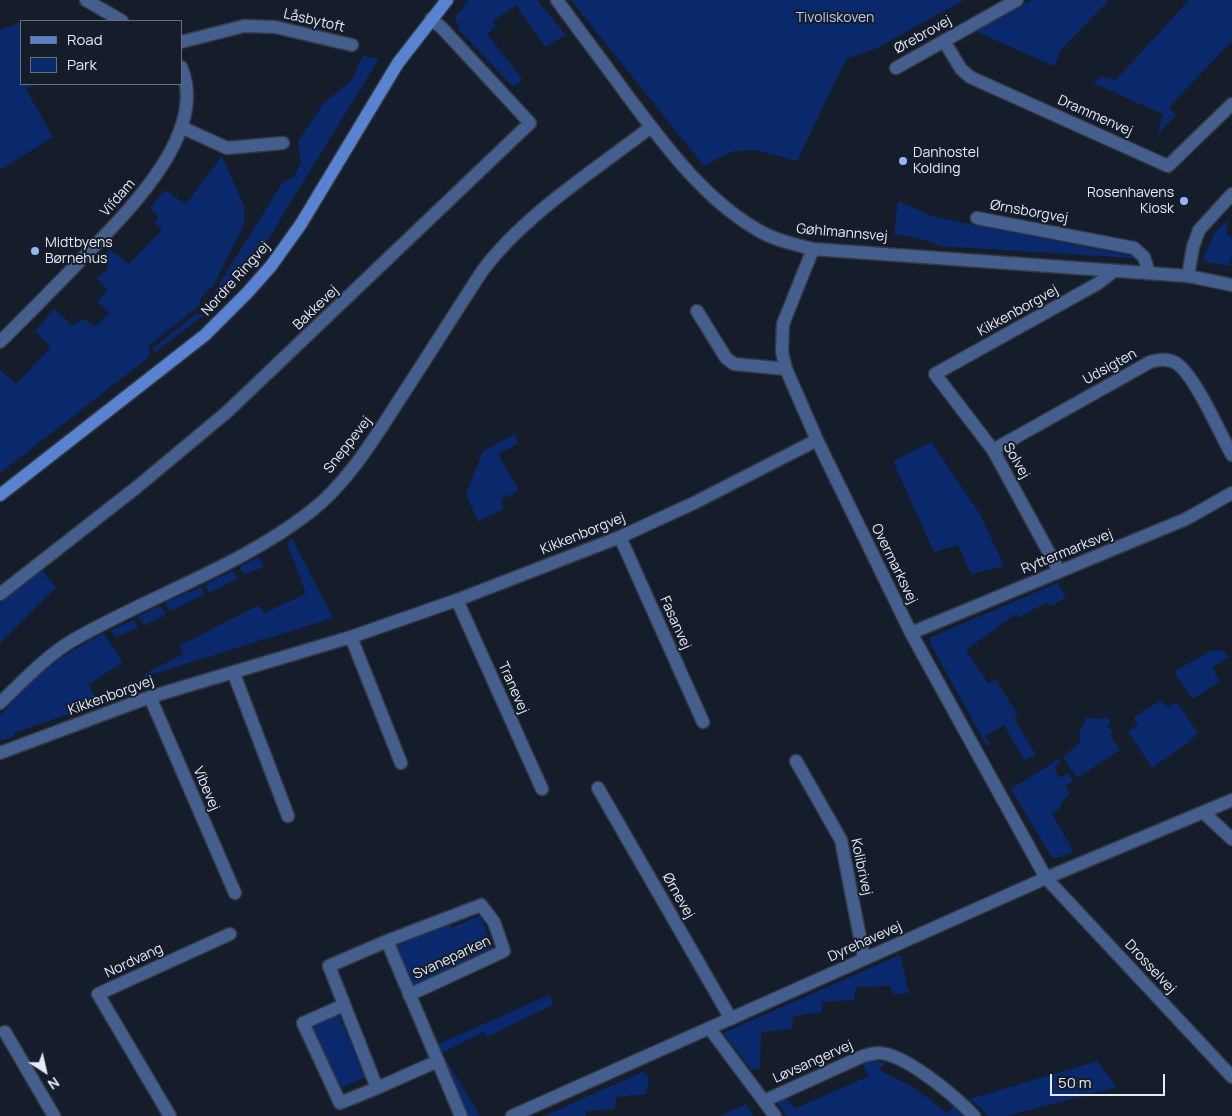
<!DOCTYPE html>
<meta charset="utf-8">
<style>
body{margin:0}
#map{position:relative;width:1232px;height:1116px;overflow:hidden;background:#161d2a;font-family:Manrope,sans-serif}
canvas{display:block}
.legend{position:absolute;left:20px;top:20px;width:162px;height:65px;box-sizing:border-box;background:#161d2a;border:1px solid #686f7a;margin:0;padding:6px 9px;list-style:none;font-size:15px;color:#e4e9f3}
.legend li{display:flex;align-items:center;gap:10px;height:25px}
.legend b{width:25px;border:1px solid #686f7a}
.north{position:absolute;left:20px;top:1046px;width:50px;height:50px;-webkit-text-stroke:4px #161d2a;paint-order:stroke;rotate:145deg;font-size:14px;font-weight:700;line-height:20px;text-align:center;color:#e4e9f3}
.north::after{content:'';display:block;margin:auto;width:18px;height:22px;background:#e4e9f3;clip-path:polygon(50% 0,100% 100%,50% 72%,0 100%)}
.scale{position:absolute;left:1050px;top:1074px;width:115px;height:22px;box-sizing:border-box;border:2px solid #e4e9f3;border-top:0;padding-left:6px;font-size:15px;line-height:18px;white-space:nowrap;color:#e4e9f3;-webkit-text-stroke:4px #161d2a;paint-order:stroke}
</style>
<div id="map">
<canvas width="1232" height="1116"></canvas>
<ul class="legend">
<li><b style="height:6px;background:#5982d0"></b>Road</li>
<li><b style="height:14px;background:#09296c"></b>Park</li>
</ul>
<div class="north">N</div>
<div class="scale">50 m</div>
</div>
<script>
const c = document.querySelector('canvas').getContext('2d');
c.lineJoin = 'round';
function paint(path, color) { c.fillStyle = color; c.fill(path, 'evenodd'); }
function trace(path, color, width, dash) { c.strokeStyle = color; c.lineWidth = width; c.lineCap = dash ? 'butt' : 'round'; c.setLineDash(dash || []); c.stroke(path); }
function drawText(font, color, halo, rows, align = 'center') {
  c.font = font + ' Manrope,sans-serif'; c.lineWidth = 4; c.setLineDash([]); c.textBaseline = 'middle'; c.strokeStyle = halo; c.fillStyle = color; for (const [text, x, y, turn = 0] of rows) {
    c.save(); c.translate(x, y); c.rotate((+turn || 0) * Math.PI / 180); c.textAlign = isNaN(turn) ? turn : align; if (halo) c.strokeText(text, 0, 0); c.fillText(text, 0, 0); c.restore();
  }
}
paint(new Path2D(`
 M469,0H537L566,35L545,47L516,5L493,21L496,27L487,34L523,80L513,87L460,31L455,17Z
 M571,0H964L877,48L846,59L797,161L755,150L730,152L704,166Z
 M1032,0H1109L1058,53L1059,56L1054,66L975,31Z
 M1189,0H1232V41L1169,107L1176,115L1157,134L1163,114L1093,83L1102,76L1116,80Z
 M21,22V84H35L26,89L53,137L0,170V30Z
 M363,56L379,59L268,239L231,283L213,294L283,182L294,177L301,163L298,141L324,103L351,81Z
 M222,156L244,206V225L213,286L201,297L200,305L149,345V357L0,473V370L16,384L51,347L35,331L54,309L72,325L84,319L95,327L110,313L97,302L107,290L97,278L109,267L100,258L110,250L129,264L162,230L155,222L159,217L150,208L165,190L186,204Z
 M898,201L934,217L1133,256L1135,258L939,246L927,240L894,234Z
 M1229,219L1226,233L1232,238V256L1229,266L1207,262L1203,258L1214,234Z
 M197,313L204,315L154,353L153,348Z
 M515,434L518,444L498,454L519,490L501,500L504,509L478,521L466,494L483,451Z
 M931,442L980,514L1004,566L971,574L958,545L934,552L893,461Z
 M292,538L333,618L146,676L144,674L184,654L179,646L259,605L264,613L306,594L287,543Z
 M259,557L264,567L244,574L239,567Z
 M42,570L56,587L0,643V603Z
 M233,571L238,578L209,593L205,584Z
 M1058,583L1066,597L1051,606L1046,603L1019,617L1016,614L966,650L988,683L996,680L1018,715L1014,718L1036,755L1024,760L1004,725L985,736L991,745L987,746L930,643L931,637Z
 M201,587L205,594L170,611L165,603Z
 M160,606L166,614L144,625L138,616Z
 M134,620L139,627L116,637L111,630Z
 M103,633L123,662L88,685L100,703L14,733L13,737L0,741V716L25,687L59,659Z
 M1218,650L1225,652L1229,657L1212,668L1220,681L1193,699L1174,672L1208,652Z
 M1161,700L1167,708L1177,702L1198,733L1188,743L1152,768L1128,732L1138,725L1133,718Z
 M1107,716L1111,722L1107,725L1113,734L1110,736L1120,750L1077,778L1063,757L1080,742L1079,732L1085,722L1084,717L1102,719Z
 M1059,759L1061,762L1054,768L1060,778L1068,773L1073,781L1065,786L1070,794L1062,801L1060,808L1052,814L1074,852L1053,859L1011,789Z
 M479,916L481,917L493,948L415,985L410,981L396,946L449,923L451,928Z
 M900,955L909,993L893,995L891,986L856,987L854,1000L822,1002V1012L794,1016L791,1029L761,1032L760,1068L752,1070L723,1033Z
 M549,995L554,1004L487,1037L483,1032L442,1053L480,1116H466L434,1046Z
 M337,1010L365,1077L341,1088L310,1028L311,1023Z
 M876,1061L885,1063L879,1070L913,1087L947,1113L954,1106L963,1116H787L777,1102L785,1098L796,1108L869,1076L862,1062Z
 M1097,1061L1117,1087L1006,1116H989L970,1099Z
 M642,1072L647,1074L649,1081L646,1094L617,1097L614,1109L586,1111V1116H544Z
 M746,1104L754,1116H720Z`), '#09296c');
const street = new Path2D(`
 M86,0L122,21
 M557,0C580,32 604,63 627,95C664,144 702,197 756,229C774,240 793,244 813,249L1188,276L1232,285
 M944,41L961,69L970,77L1168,166L1232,104
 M181,42L244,26L275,27L352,45
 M896,68L1017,0
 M181,127L227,148L283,143
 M977,218L1134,248L1144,257L1149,273
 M813,249L783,324L782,352L786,369L817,440L911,633L1046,878L1232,1077
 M1188,276L1193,247L1199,230L1232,194
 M697,311L726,358L734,364L786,369
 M0,342C26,316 52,290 77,264C120,219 211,135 181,67
 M993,450L1150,362C1159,359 1167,358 1176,363C1195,375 1220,434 1232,455
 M620,537L703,722
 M1059,571L993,450L935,374L1097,284L1114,271
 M0,594L137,487L227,412L530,123L442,28L431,19
 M457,600L542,789
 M911,633L1186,519L1232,493
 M351,637L401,763
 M234,674L288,816
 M150,697L235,893
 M0,703C23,681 47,655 75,639C152,595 239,567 310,512C349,482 377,434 403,394C430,353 456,311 483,270C525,214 595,170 651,127
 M0,753L150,697L351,637L457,600L620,537L694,503L817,440
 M796,761L841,840L864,958
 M598,788L731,1019
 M1203,812L1232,839
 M387,941L329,966L377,1088L438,1061
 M409,995L504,951L494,922L481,905L387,941L461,1116
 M344,1005L303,1023L340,1103L377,1088
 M710,1029L775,1116
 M5,1032L54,1116
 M764,1101L863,1056C868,1055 873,1053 878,1053C905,1053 956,1097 974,1116
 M170,1116L98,994L230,934
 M512,1116L1046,878L1232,800`);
const secondary = new Path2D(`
 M0,495L205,335L248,292L271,266L301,224L398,63L447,0`);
trace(street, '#333a46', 15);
trace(secondary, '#333a46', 15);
trace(street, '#445e8e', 12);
trace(secondary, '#5982d0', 12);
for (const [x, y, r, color] of [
 [903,161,5,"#92b7fd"],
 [1184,201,5,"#92b7fd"],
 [35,251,5,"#92b7fd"]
]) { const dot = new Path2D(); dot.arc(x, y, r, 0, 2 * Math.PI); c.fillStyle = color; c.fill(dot); trace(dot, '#161d2a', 2); }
drawText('14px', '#b5cbf5', '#161d2a', [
 ["Tivoliskoven",835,18]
]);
drawText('14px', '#e4e9f3', '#161d2a', [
 ["Låsbytoft",314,21,13],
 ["Ørebrovej",923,35,-29],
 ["Drammenvej",1095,116,24],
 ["Vifdam",118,198,-49],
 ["Ørnsborgvej",1029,212,10],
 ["Gøhlmannsvej",842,233,5],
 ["Nordre Ringvej",236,279,-48],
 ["Bakkevej",316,308,-44],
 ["Kikkenborgvej",1018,311,-29],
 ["Udsigten",1110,367,-29],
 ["Sneppevej",348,445,-52],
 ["Solvej",1016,461,60],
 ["Kikkenborgvej",583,534,-22],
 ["Ryttermarksvej",1067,552,-22],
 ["Overmarksvej",894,564,64],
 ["Fasanvej",675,623,66],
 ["Tranevej",513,688,66],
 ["Kikkenborgvej",111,696,-20],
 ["Vibevej",206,789,67],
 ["Kolibrivej",861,867,78],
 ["Ørnevej",678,896,60],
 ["Dyrehavevej",865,942,-24],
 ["Svaneparken",452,958,-25],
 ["Nordvang",134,961,-25],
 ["Drosselvej",1150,967,47],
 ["Løvsangervej",813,1062,-24]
]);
drawText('14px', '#e4e9f3', '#161d2a', [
 ["Danhostel",913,153],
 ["Kolding",913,169],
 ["Rosenhavens",1174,193,"right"],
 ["Kiosk",1174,209,"right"],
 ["Midtbyens",45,243],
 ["Børnehus",45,259]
], 'left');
</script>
